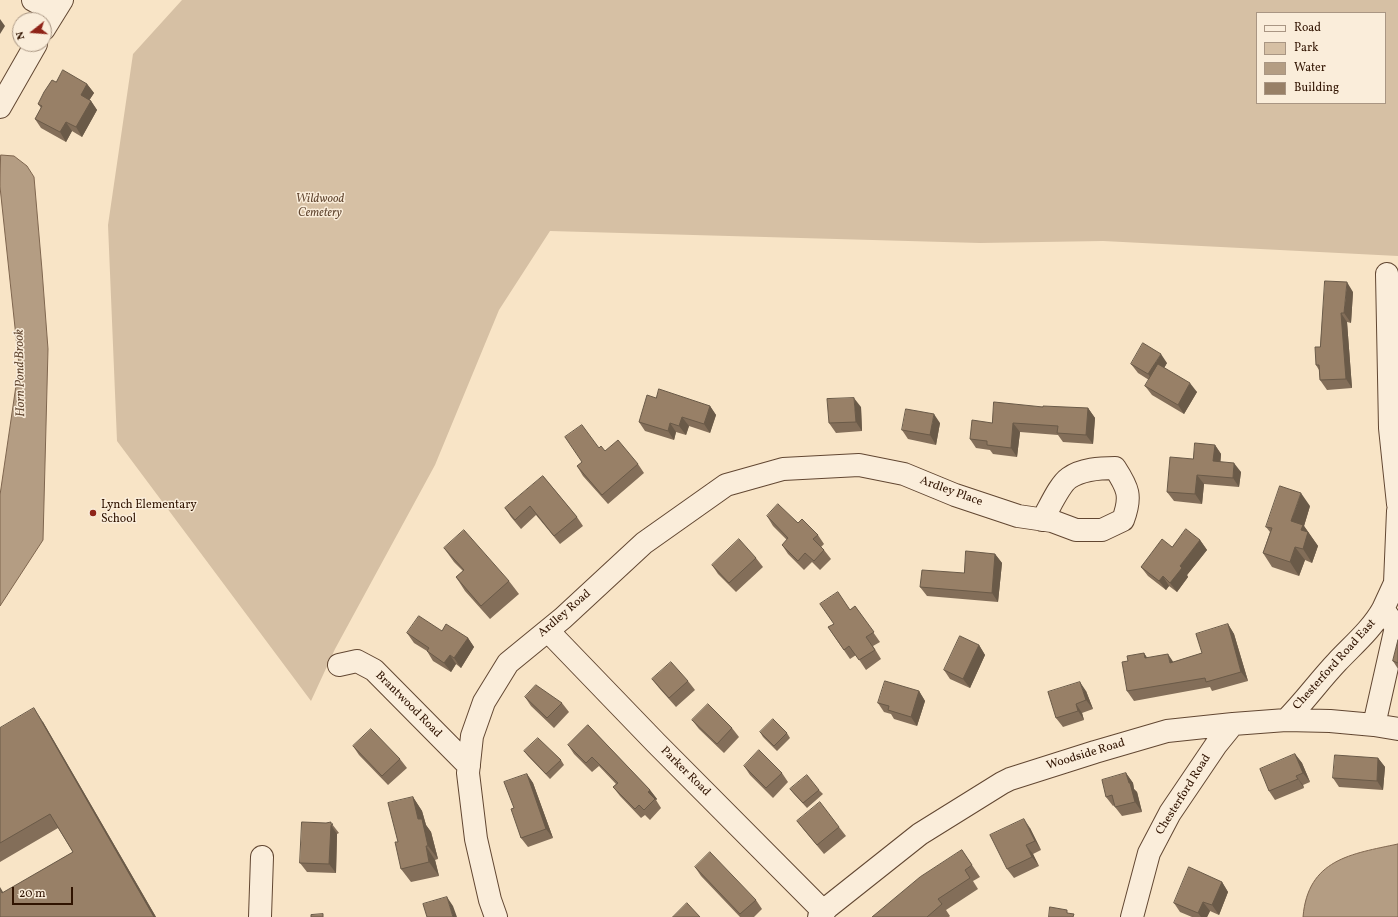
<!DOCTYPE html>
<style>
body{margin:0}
#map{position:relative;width:1398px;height:917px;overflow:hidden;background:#f8e4c6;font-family:Vollkorn,serif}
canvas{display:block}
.legend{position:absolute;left:1256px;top:12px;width:130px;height:92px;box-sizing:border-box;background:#faedda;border:1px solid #a99683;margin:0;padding:5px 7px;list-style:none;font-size:12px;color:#301300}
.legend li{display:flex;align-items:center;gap:8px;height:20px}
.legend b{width:20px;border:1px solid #a99683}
.north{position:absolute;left:12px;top:12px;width:40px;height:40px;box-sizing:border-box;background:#faedda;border:1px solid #a99683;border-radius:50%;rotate:253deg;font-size:11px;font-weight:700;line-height:16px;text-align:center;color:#301300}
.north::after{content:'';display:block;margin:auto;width:14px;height:18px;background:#8f2418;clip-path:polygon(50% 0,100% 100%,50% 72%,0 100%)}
.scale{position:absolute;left:12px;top:887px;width:61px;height:18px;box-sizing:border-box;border:2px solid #301300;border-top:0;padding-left:5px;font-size:12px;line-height:14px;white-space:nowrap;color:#301300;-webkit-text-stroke:3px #faedda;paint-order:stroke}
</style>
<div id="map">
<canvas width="1398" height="917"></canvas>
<ul class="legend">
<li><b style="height:5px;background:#faedda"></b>Road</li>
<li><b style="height:11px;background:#d6c0a4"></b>Park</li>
<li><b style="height:11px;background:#b49d83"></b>Water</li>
<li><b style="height:11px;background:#988067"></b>Building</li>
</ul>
<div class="north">N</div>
<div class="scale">20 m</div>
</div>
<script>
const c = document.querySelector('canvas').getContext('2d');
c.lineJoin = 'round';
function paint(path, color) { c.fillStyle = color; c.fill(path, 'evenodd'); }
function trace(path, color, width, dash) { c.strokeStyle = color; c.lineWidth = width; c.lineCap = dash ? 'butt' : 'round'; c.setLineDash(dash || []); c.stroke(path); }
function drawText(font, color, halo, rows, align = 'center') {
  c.font = font + ' Vollkorn,serif'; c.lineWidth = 3; c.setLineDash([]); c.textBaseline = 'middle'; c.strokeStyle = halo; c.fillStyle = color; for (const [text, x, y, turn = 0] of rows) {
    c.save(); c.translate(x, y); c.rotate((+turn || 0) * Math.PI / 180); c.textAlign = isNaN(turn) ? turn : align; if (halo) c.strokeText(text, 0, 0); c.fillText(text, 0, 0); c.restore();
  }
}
paint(new Path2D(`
 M182,0H1398V256L1103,241L980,243L550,231L499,310L435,465L335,649L311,701L117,441L108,225L133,54ZM1257,13H1385V103H1257Z`), '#d6c0a4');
const water = new Path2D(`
 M1,155L14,156L27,166L34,177L42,270L48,349L43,540L0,606V495L19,365L0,187Z
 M1398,844V917H1303C1308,859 1351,854 1398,844Z`);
paint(water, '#b49d83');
trace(water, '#7f664f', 1);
const minor = new Path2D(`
 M33,0L54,12
 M44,29L62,0
 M0,107L36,44
 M1387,274L1390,428L1398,504
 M548,631L656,743L824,912
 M339,665L357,661L374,670L469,766
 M1286,720C1304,702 1319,681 1337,662C1353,645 1372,629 1383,609
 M1374,725L1396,627L1383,609L1395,583L1398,511
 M260,917L262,857
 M496,917L490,900L476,839L468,773L472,736L484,702L508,663L563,618L644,543L726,485L783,469L859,465L904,474L955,495L1018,516L1052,521L1076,530H1102L1123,520C1132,496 1128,488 1115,468C1100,468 1082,469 1069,478C1059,485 1049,509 1042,520
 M819,917L828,907L920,834L1002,783L1010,779L1095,752L1167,731L1233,724L1286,720L1330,721L1374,725L1398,729
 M1132,917L1149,853L1170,813L1216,745L1233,724`);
trace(minor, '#624732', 24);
trace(minor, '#faedda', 22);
paint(new Path2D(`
 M87,84L94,93L89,100L91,101L97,110L82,137L72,131L66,142L41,128L35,119L41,108L38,104Z
 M1353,292L1351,323L1347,322L1352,388L1327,390L1320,380L1319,370L1316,365L1320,347Z
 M1167,363L1164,368L1197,392L1184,414L1152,395L1145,386L1149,380L1138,373L1131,364Z
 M656,398L710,406L716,415L710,433L689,426L686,435L676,432L674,440L645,431L639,422Z
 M861,407L862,431L836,433L829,423Z
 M1043,407L1088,408L1095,418L1093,444L1063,442L1058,435L1020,432L1017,457L993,454L990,450L976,448L970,439L992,423Z
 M940,423L936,445L908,439L902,430Z
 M1215,445L1221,454L1220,462L1241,472L1239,487L1204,484L1202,504L1174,501L1167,492L1193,459Z
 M599,448L605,451L638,464L644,473L608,504L583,476L577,466Z
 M543,476L577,517L583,526L560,544L536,515L521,529L511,517L505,508Z
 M1310,506L1304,526L1318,546L1312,563L1305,560L1299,576L1272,567L1263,553L1270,532L1266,527Z
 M767,516L798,523L818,535L824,544L821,547L824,550L831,559L820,570L812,562L804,570L788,554L782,545L787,540L773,526Z
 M1200,540L1207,550L1187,575L1188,577L1177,592L1169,586L1166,590L1148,576L1141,567L1172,547Z
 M444,548L509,581L519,594L490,619L465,591L456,577L463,571L454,562Z
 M995,554L1002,563L998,602L927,596L920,587L964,573Z
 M756,558L763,567L736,592L718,574L712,565Z
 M855,606L880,642L873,646L881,659L866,670L856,655L850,659L828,627L834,624L850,610Z
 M1228,624L1234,634L1248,681L1212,691L1210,687L1134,701L1127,691L1128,661L1144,653L1147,658L1173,662L1202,653Z
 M442,631L468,638L474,647L461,668L456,664L451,672L433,661L427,651L414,643L407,633Z
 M1398,640V669L1393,661Z
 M979,645L985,655L970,688L950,679L944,670Z
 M652,679L688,681L695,690L676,707L659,688Z
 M919,691L925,701L917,726L894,719L891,714L884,712L878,703Z
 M1086,691L1093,709L1082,713L1084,720L1063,727L1056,718Z
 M525,697L562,703L569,712L554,728L531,706Z
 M692,720L732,728L739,737L724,753L699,729Z
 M43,722L156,917L3,893L73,852L58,828L0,862V728Z
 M588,725L650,790L657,799L656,800L661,808L650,820L645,815L641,818L620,796L613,787L616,784L599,766L592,772L574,754L568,745Z
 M760,732L787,733L790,738L777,751L763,737Z
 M353,746L400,759L407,768L388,785L359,755Z
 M524,751L561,760L564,765L550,779L528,756Z
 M1295,754L1302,763L1310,782L1303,785L1304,788L1275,800L1269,791Z
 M1378,758L1385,767L1383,790L1339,787L1333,778Z
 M744,766L782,773L788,782L773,798L750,775Z
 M1126,773L1133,783L1134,789L1137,792L1142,812L1122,816L1115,807V805L1113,806L1106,797Z
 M527,774L533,783L553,838L528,847L521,838L514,808Z
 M790,789L819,790L823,794L807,808L794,794Z
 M413,797L422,811L426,825L431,832L438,859L435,860L439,876L411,882L401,869L398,842Z
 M797,821L839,827L846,836L824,854L804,830Z
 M332,824L339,833L337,834L336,873L307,872L300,863Z
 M1030,828L1041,850L1033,854L1039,866L1014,878L1007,869Z
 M962,850L980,877L973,881L978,889L946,910L950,916L949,917H872Z
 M695,867L756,900L762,909L754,917H740L701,876Z
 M1222,882L1228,892L1219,915L1210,911L1207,917H1192L1180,912L1174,903Z`), '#836e59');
paint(new Path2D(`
 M0,19L5,26L0,34Z
 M87,84L94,93L87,104L81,95Z
 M91,101L97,110L82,137L76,127Z
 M66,122L72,131L66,142L60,132Z
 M1347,282L1353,292L1351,323L1344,313Z
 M1341,313L1347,322L1352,388L1346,379Z
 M1161,354L1167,363L1155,383L1148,374Z
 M1190,383L1197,392L1184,414L1178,405Z
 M854,398L861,407L862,431L856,422Z
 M710,406L716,415L710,433L704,424Z
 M1088,408L1095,418L1093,444L1086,435Z
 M934,414L940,423L936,445L930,435Z
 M682,417L689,426L686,435L679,426Z
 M670,423L676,432L674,440L668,431Z
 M1013,423L1020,432L1017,457L1011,448Z
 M1215,445L1221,454L1220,470L1213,461Z
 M1234,463L1241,472L1239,487L1233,478Z
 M1197,475L1204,484L1202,504L1195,494Z
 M1301,493L1310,506L1304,526L1318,546L1312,563L1303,549L1291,521Z
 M1200,540L1207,550L1187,575L1188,577L1177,592L1170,583L1180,566Z
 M1295,547L1305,560L1299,576L1290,562Z
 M995,554L1002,563L998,602L992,593Z
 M1163,576L1169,586L1166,590L1159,581Z
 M1228,624L1234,634L1248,681L1241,672Z
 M468,638L474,647L461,668L454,658Z
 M979,645L985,655L970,688L963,679Z
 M1144,653L1150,662L1145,658Z
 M1168,654L1174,663H1170Z
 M450,655L456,664L451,672L444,663Z
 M1080,682L1086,691L1093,709L1086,700Z
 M919,691L925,701L917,726L911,717Z
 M1076,704L1082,713L1084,720L1078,711Z
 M34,708L43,722L156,917H154Z
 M1295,754L1302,763L1310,782L1303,773Z
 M1378,758L1385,767L1383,790L1377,781Z
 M1126,773L1133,783L1134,789L1137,792L1142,812L1135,802Z
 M527,774L533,783L553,838L546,829Z
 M1296,776L1303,785L1304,788Z
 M650,790L657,799L656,800L648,792Z
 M413,797L422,811L426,825L431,832L438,859L428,846L418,819Z
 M1024,819L1030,828L1041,850L1035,841Z
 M331,825L337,834L336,873L329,864Z
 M1026,845L1033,854L1039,866L1032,857Z
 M426,846L435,860L439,876L429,862Z
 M1222,882L1228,892L1219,915L1212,905Z
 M0,887L12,907L0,890Z
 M447,897L453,906L457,917H453Z
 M1203,902L1210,911L1207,917H1201L1198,913Z`), '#6a5a48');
const building = new Path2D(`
 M63,70L87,84L81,95L91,101L76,127L66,122L60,132L35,119L42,106L38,104L44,92L52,80L56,82Z
 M1325,281L1347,282L1344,313H1341L1346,379L1320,380L1319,365H1316L1315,347H1320Z
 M1143,343L1161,354L1148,374L1131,364Z
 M1158,364L1190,383L1178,405L1145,386Z
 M659,389L710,406L704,424L682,417L679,426L670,423L668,431L639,422L647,395L656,398Z
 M854,398L856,422L829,423L827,399Z
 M994,402L1043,407V406L1088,408L1086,435L1057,433L1058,426L1013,423L1011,448L987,445V441L970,439L972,420L992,423Z
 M906,409L934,414L930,435L902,430Z
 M582,425L599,448L601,446L605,451L618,440L638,464L602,495L577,466L582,462L565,437Z
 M1195,443L1215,445L1213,461L1234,463L1233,478L1197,475L1195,494L1167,492L1170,457L1193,459Z
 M543,476L577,517L554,536L530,506L515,520L505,508Z
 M1280,486L1301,493L1291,521L1303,525L1301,530L1308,532L1303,549L1295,547L1290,562L1263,553L1272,528L1266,527Z
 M778,504L798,523L802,519L818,535L813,539L824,550L814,561L805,553L798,561L782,545L788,538L767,516Z
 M1186,529L1200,540L1180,566L1182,568L1170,583L1163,576L1159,581L1141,567L1162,539L1172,547Z
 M464,530L509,581L481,606L456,577L464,570L444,548Z
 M739,539L756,558L729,583L712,565Z
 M966,551L995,554L992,593L920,587L922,570L964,573Z
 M838,592L850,610L855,606L874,632L866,637L875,650L859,660L849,646L844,650L828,627L834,624L820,604Z
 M419,616L442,631L446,624L468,638L454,658L450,655L444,663L427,651L429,648L407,633Z
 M1228,624L1241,672L1206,682L1205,678L1127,691L1122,662L1128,661L1127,656L1144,653L1145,658L1168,654L1170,663L1202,653L1196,634Z
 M960,636L979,645L963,679L944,670Z
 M1398,640V663L1393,661Z
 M671,662L688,681L669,698L652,679Z
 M885,681L919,691L911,717L888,710L889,706L878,703Z
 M1080,682L1086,700L1076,704L1078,711L1056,718L1048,692Z
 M536,685L562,703L547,718L525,697Z
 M708,704L732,728L717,744L692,720Z
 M34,708L154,917H0V890L2,893L73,852L50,814L0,843V728Z
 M773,719L787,733L774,746L760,732Z
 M588,725L650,790L648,792L655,799L644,810L639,805L635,809L613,787L618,783L592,757L586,763L568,745Z
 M371,729L400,759L382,776L353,746Z
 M538,738L561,760L546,774L524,751Z
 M759,750L782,773L766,788L744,766Z
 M1295,754L1303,773L1296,776L1298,779L1269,791L1260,769Z
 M1335,755L1378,758L1377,781L1333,778Z
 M1126,773L1129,783H1130L1135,802L1115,807L1112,795L1106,797L1102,780Z
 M527,774L546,829L521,838L511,809L514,808L504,782Z
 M807,775L819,790L803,803L790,789Z
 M413,797L418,819H422L428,846H426L429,862L401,869L395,842H398L388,803Z
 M820,802L839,827L817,845L797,821Z
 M1024,819L1035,841L1026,845L1032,857L1007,869L990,835Z
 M302,822L326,823L331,822V824H333L331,825L329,864L300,863Z
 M962,850L972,865L965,870L970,878L938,899L942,904L927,917H872L920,877Z
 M710,852L756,900L740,914L695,867Z
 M1189,867L1222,882L1212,905L1203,902L1198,913L1174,903Z
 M447,897L453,917H427L423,904Z
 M687,903L700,917H673Z
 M1050,907L1067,910V913L1074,914L1073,917H1049Z
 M323,914V917H311V915Z`);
paint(building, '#988067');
trace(building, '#6a5a48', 1);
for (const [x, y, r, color] of [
 [93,513,4,"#8f2418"]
]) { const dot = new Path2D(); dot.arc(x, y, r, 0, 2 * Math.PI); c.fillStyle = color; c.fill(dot); trace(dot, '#faedda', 1.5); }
drawText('italic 12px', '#624731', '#faedda', [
 ["Wildwood",320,200],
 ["Cemetery",320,214]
]);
drawText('12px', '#301300', '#faedda', [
 ["Ardley Place",951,492,20],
 ["Ardley Road",565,614,-41],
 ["Chesterford Road East",1335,665,-48],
 ["Brantwood Road",408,705,45],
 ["Woodside Road",1086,755,-17],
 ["Parker Road",685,772,45],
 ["Chesterford Road",1184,795,-58]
]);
drawText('12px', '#301300', '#faedda', [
 ["Lynch Elementary",101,506],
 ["School",101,520]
], 'left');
drawText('italic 13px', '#654a34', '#faedda', [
 ["Horn Pond Brook",21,373,-91]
]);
</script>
